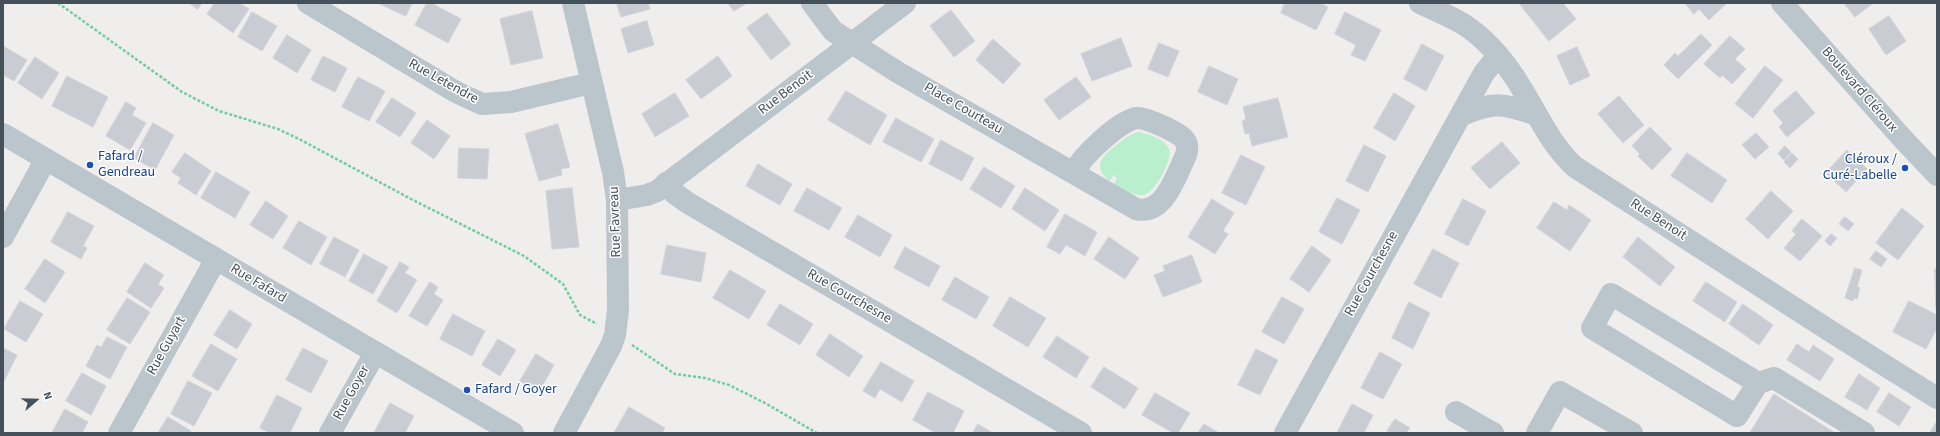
<!DOCTYPE html>
<meta charset="utf-8">
<style>
body{margin:0}
#map{position:relative;width:1940px;height:436px;overflow:hidden;background:#f0eded;font-family:"Source Sans 3",sans-serif}
canvas{display:block}
.frame{position:absolute;inset:0;border:4px solid #45515a;pointer-events:none}
.north{position:absolute;left:16px;top:380px;width:40px;height:40px;-webkit-text-stroke:3px #fff;paint-order:stroke;rotate:70deg;font-size:11px;font-weight:700;line-height:16px;text-align:center;color:#45515a}
.north::after{content:'';display:block;margin:auto;width:14px;height:18px;background:#45515a;clip-path:polygon(50% 0,100% 100%,50% 72%,0 100%)}
</style>
<div id="map">
<canvas width="1940" height="436"></canvas>
<div class="frame"></div>
<div class="north">N</div>
</div>
<script>
const c = document.querySelector('canvas').getContext('2d');
c.lineJoin = 'round';
function paint(path, color) { c.fillStyle = color; c.fill(path, 'evenodd'); }
function trace(path, color, width, dash) { c.strokeStyle = color; c.lineWidth = width; c.lineCap = dash ? 'butt' : 'round'; c.setLineDash(dash || []); c.stroke(path); }
function drawText(font, color, halo, rows, align = 'center') {
  c.font = font + ' "Source Sans 3",sans-serif'; c.lineWidth = 3; c.setLineDash([]); c.textBaseline = 'middle'; c.strokeStyle = halo; c.fillStyle = color; for (const [text, x, y, turn = 0] of rows) {
    c.save(); c.translate(x, y); c.rotate((+turn || 0) * Math.PI / 180); c.textAlign = isNaN(turn) ? turn : align; if (halo) c.strokeText(text, 0, 0); c.fillText(text, 0, 0); c.restore();
  }
}
paint(new Path2D(`
 M1140,132C1150,135 1165,139 1169,149C1173,160 1154,194 1143,195C1132,196 1123,189 1114,184L1117,178L1113,175L1110,181C1090,166 1104,154 1118,144C1125,138 1131,133 1140,132Z`), '#baefcd');
const building = new Path2D(`
 M189,3H202L198,9Z
 M215,3H239L249,9L233,33L207,14Z
 M378,3H412L406,16Z
 M427,3H431L461,19L448,43L415,25Z
 M617,3H648L650,9L621,17Z
 M728,3H747L734,11Z
 M1285,3H1319L1328,7L1316,30L1281,13Z
 M1519,3H1563L1576,19L1549,41Z
 M1685,3H1727L1709,20L1699,9L1694,14Z
 M1844,3H1873L1855,17Z
 M951,10L975,41L954,57L930,26Z
 M532,11L543,58L511,65L500,19Z
 M252,12L277,26L262,51L238,37Z
 M1345,12L1381,30L1365,61L1351,55L1356,45L1335,34Z
 M767,13L791,44L771,60L747,28Z
 M1889,16L1906,41L1886,55L1869,29Z
 M647,21L654,45L628,53L621,29Z
 M1701,34L1712,45L1678,79L1664,65L1675,53L1678,56Z
 M287,35L311,50L297,73L273,58Z
 M1730,36L1745,49L1735,59L1746,69L1732,84L1722,75L1720,78L1704,64Z
 M1121,38L1132,66L1092,81L1081,54Z
 M993,39L1021,64L1003,84L976,60Z
 M1159,43L1179,51L1168,77L1148,69Z
 M1422,44L1444,56L1426,91L1404,79Z
 M3,46L27,60L14,81L3,75Z
 M1577,47L1590,76L1570,85L1557,56Z
 M323,56L347,68L335,92L311,80Z
 M718,56L732,76L701,99L686,80Z
 M35,57L59,73L42,99L18,83Z
 M1209,66L1238,79L1227,105L1198,92Z
 M1765,66L1783,80L1753,118L1735,104Z
 M67,76L108,97L93,127L52,106Z
 M358,77L385,91L369,121L342,107Z
 M1076,77L1091,97L1059,120L1044,100Z
 M846,91L887,115L870,145L828,120Z
 M1796,91L1815,113L1787,137L1779,127L1783,123L1773,111Z
 M675,93L689,116L655,137L642,114Z
 M1394,93L1415,106L1395,141L1374,128Z
 M1619,96L1644,125L1623,143L1598,114Z
 M392,98L416,113L400,137L376,122Z
 M1278,98L1288,137L1252,146L1249,133L1245,134L1242,121L1246,119L1243,107Z
 M126,102L136,108L132,115L146,123L130,150L106,136Z
 M896,118L934,139L921,162L883,142Z
 M427,120L450,136L434,159L411,143Z
 M153,123L174,135L155,170L134,158Z
 M558,124L570,167L561,169L562,175L539,181L525,134Z
 M1650,127L1672,149L1652,170L1638,156L1640,154L1632,146Z
 M1756,133L1769,147L1755,159L1742,145Z
 M941,140L974,158L962,181L929,164Z
 M1502,142L1520,163L1490,189L1471,168Z
 M1364,145L1386,156L1368,192L1346,181Z
 M1785,146L1791,152L1784,160L1778,154Z
 M459,148L489,149L487,179L458,178Z
 M1847,150L1867,169L1846,192L1826,173Z
 M185,153L211,171L196,195L178,183L181,178L172,172Z
 M1687,153L1727,180L1712,203L1671,176Z
 M1792,153L1798,159L1790,168L1784,162Z
 M1241,155L1265,167L1246,205L1222,193Z
 M758,164L792,184L780,205L746,186Z
 M984,167L1015,186L1001,208L970,189Z
 M216,172L250,192L235,218L201,198Z
 M572,188L579,247L552,249L546,191Z
 M807,188L842,208L829,230L794,211Z
 M1025,188L1059,210L1045,231L1012,209Z
 M1771,191L1793,211L1768,239L1746,219Z
 M1337,198L1360,210L1342,244L1319,232Z
 M1212,199L1234,213L1223,231L1228,234L1215,254L1188,237Z
 M1463,199L1486,211L1468,246L1445,234Z
 M266,201L288,216L273,239L250,225Z
 M1554,202L1567,210L1569,205L1591,220L1570,251L1537,228Z
 M1902,208L1924,226L1898,260L1876,243Z
 M68,212L94,226L83,246L87,248L81,259L51,242Z
 M1065,214L1097,232L1085,256L1066,245L1060,254L1047,247Z
 M858,215L892,235L880,257L845,237Z
 M1845,217L1854,224L1848,231L1839,224Z
 M1802,219L1822,236L1800,261L1784,248L1796,234L1792,231Z
 M299,221L327,237L311,265L283,248Z
 M1831,234L1837,238L1830,246L1825,241Z
 M334,237L359,250L345,277L320,264Z
 M1109,237L1139,258L1125,279L1094,259Z
 M1638,237L1675,267L1660,286L1623,257Z
 M667,245L706,253L701,282L661,274Z
 M1312,246L1331,260L1309,292L1290,279Z
 M905,247L940,266L929,287L894,268Z
 M1433,249L1459,263L1441,298L1414,284Z
 M1876,251L1887,259L1881,267L1870,259Z
 M364,254L388,267L373,294L349,281Z
 M1192,255L1202,282L1163,297L1154,275L1165,271L1163,266Z
 M45,259L65,272L45,303L25,289Z
 M400,262L409,267L405,273L417,280L397,313L377,301Z
 M145,263L164,275L158,284L164,288L151,308L127,292Z
 M1855,268L1862,270L1857,287L1860,288L1857,299L1854,298L1853,301L1845,298Z
 M1935,269H1937V309L1936,308Z
 M730,270L766,291L749,319L713,298Z
 M955,277L989,297L976,319L942,300Z
 M430,282L438,287L434,294L443,300L427,326L409,316Z
 M1706,282L1737,302L1725,322L1693,301Z
 M1010,297L1046,318L1028,347L993,326Z
 M1282,297L1304,309L1284,344L1262,332Z
 M127,298L150,312L130,344L107,330Z
 M20,301L43,314L26,342L4,329Z
 M1909,301L1937,315V328L1926,349L1893,332Z
 M1409,302L1430,313L1413,349L1392,338Z
 M780,304L813,324L800,345L767,325Z
 M1743,304L1773,325L1759,345L1729,324Z
 M230,310L252,324L237,349L214,335Z
 M453,314L485,331L472,356L440,339Z
 M830,334L863,356L849,377L816,355Z
 M1057,336L1089,357L1076,378L1043,357Z
 M107,337L127,347L110,379L86,366L97,345L101,347Z
 M498,339L516,350L500,376L482,365Z
 M211,344L237,359L218,391L192,376Z
 M1797,344L1809,352L1813,345L1834,359L1820,381L1787,360Z
 M3,348L17,355L3,383Z
 M303,348L328,361L311,393L286,380Z
 M1256,349L1278,360L1260,395L1238,385Z
 M1380,352L1402,364L1383,399L1361,388Z
 M536,354L554,365L539,392L520,381Z
 M881,362L914,381L902,402L880,389L875,398L863,391Z
 M1104,367L1138,388L1125,409L1091,387Z
 M82,373L106,386L91,415L66,401Z
 M1859,374L1880,388L1867,410L1845,397Z
 M188,381L212,393L194,426L171,414Z
 M928,392L964,411L953,433H936L913,420Z
 M1155,393L1190,413L1178,433H1173L1142,415Z
 M1889,393L1911,407L1899,426L1877,412Z
 M1774,394L1835,433H1750Z
 M277,395L302,408L290,433H270L260,428Z
 M390,403L414,416L405,433H374Z
 M1352,404L1373,415L1364,433H1337Z
 M629,407L665,428L662,433H614Z
 M65,409L88,422L82,433H52Z
 M168,417L191,431L190,433H158Z
 M1395,419L1410,428L1406,433H1391L1387,431Z
 M1937,421V433H1930Z
 M978,424L993,433H973Z
 M1204,424L1219,433H1198Z`);
paint(building, '#c9ccd2');
trace(building, '#d1d3d9', 1);
trace(new Path2D(`
 M58,3L182,92L219,111L278,129L301,140L411,199L524,256L563,284L580,315L597,324
 M632,345L675,374L705,378L729,385L765,403L817,433`), '#71cd9e', 2.5, [3, 2]);
trace(new Path2D(`
 M308,3L456,92L482,104L511,102L591,83
 M812,3L833,31L899,73L1136,209C1164,216 1176,176 1186,155C1188,149 1188,143 1183,138C1177,132 1144,116 1136,118C1117,123 1083,155 1074,172
 M1420,3C1436,11 1454,17 1469,28C1490,43 1509,67 1522,89C1539,117 1551,145 1575,167L1838,336L1937,398
 M1782,3L1902,138L1937,175
 M1460,116C1496,101 1500,103 1537,115
 M3,134L513,433
 M666,183L674,193L688,203L1081,433
 M617,200L647,195L657,191L905,3
 M3,237L46,159
 M1758,383L1611,294L1592,328L1737,416L1758,383L1774,378L1864,433
 M1456,412L1493,433
 M119,433L216,259
 M330,433L375,353
 M564,433L611,346L615,335L618,310L617,200L613,172L573,3
 M1285,433L1469,100L1484,73L1498,56
 M1537,433L1560,392L1632,433`), '#bbc5cc', 22);
for (const [x, y, r, color] of [
 [90,165,4,"#1a4fb4"],
 [1905,168,4,"#1a4fb4"],
 [467,390,4,"#1a4fb4"]
]) { const dot = new Path2D(); dot.arc(x, y, r, 0, 2 * Math.PI); c.fillStyle = color; c.fill(dot); trace(dot, '#fff', 1.5); }
drawText('14px', '#45515a', '#fff', [
 ["Rue Letendre",443,82,29],
 ["Boulevard Cléroux",1859,90,49],
 ["Rue Benoit",786,93,-37],
 ["Place Courteau",963,109,30],
 ["Rue Benoit",1658,220,33],
 ["Rue Favreau",616,222,-92],
 ["Rue Courchesne",1372,274,-61],
 ["Rue Fafard",258,284,31],
 ["Rue Courchesne",849,297,30],
 ["Rue Guyart",167,346,-61],
 ["Rue Goyer",352,393,-61]
]);
drawText('14px', '#164399', '#fff', [
 ["Fafard /",98,157],
 ["Gendreau",98,173],
 ["Cléroux /",1897,160,"right"],
 ["Curé-Labelle",1897,176,"right"],
 ["Fafard / Goyer",475,390]
], 'left');
</script>
